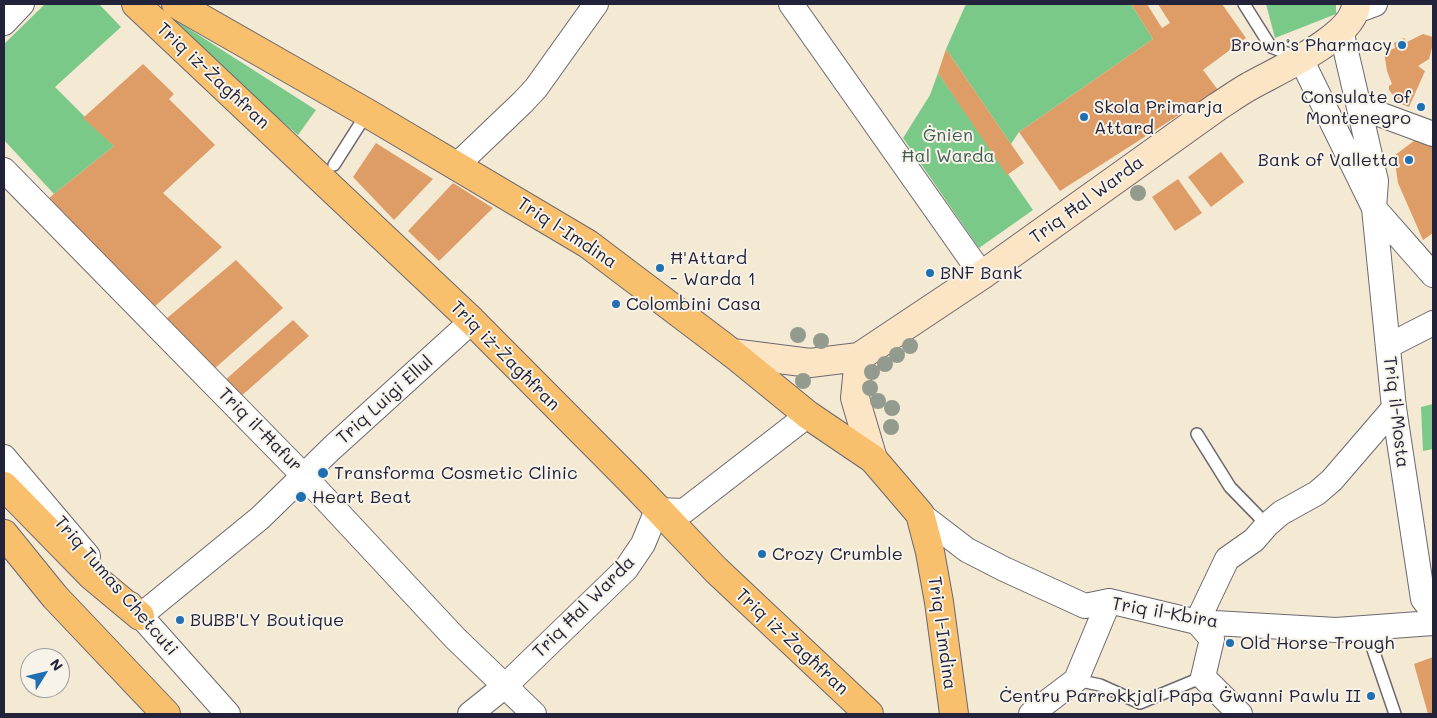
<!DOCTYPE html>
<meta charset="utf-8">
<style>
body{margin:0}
#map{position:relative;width:1437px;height:718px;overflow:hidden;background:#f4e9d3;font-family:Mali,sans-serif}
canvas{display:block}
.frame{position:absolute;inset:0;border:5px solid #22223b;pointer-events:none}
.north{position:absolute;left:20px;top:648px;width:50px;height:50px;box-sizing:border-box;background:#f7f3e8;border:1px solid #a29fa3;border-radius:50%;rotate:54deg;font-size:14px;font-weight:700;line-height:20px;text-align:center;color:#22223b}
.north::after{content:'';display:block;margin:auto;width:18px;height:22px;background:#1f6fb2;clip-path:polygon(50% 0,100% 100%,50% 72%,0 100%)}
</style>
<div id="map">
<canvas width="1437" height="718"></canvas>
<div class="frame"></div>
<div class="north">N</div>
</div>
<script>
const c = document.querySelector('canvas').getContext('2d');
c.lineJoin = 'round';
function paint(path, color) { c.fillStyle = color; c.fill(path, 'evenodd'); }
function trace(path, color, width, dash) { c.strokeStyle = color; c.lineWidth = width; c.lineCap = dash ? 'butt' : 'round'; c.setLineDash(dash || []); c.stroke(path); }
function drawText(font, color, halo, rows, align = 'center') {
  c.font = font + ' Mali,sans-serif'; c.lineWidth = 4; c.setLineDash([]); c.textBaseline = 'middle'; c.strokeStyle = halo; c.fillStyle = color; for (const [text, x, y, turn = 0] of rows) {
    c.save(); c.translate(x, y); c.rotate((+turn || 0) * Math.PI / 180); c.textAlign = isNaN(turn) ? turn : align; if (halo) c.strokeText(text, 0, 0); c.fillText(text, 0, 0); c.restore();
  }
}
paint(new Path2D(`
 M45,4H99L121,27L55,87L114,146L54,194L4,140V44Z
 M146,4H150L316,110L298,135Z
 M966,4H1131L1153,39L1019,132L1011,144L946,49Z
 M1266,4H1336V14L1275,38Z
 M938,73L1033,210L979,248L903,138L930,95Z
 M1433,404V449L1423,451L1421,407Z`), '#7ac989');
paint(new Path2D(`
 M1131,4H1147L1162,28L1170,23L1158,4H1222L1246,38L1203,70L1218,90L1060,191L1019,132L1153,39Z
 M1423,34L1433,37V44L1429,59L1418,66L1425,71L1409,107L1399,103L1389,90V86L1392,84L1387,71L1384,52L1395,48L1394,43L1404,38L1407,42Z
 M946,49L1024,163L1007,175L938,73Z
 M143,64L174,94L169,99L215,145L163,193L222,247L153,308L64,216L49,198L114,146L83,118Z
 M1419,137L1433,143V233L1423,240L1398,183L1394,156Z
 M376,143L433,179L394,220L353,177Z
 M1221,152L1244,182L1211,207L1188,177Z
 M1178,179L1202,213L1175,231L1152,197Z
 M453,183L493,208L439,261L408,231Z
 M236,260L283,308L213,370L166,319Z
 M293,320L309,336L239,398L224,381Z
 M1433,657V714H1428L1414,664Z`), '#de9d67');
const lane = new Path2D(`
 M1244,4L1271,47L1297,57
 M334,165L367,113
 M1197,434L1230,487L1267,525
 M1366,629L1395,714
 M1076,680L1100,685L1140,703L1203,677`);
const street = new Path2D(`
 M791,4L982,275
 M1356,11L1375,4
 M4,23L22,4
 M1341,30L1376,181L1374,208L1394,408L1423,599L1433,612
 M1301,59L1374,208L1433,275
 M1360,107L1433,134
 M457,165L523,102L536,88L596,4
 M4,170L303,475L455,638L534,714
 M1388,346L1433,323
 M4,457L88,556
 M920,514L967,550L1004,569L1085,606L1109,601L1197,622L1336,630L1433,623
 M130,604L228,714
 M140,616L260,518L332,448L472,321
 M1197,622L1227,559L1254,540L1267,525L1281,513L1317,493L1332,480L1394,408
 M1197,622L1212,639L1203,677L1240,714
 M470,714L505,686L626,569L643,544L657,510L684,511L808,415
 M1031,714L1076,680L1109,601`);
const secondary = new Path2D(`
 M732,353L810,363L859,357L982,275L1217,107C1228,100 1239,92 1250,86C1276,71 1355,37 1356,4
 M859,357L855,398L873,459`);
const highway = new Path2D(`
 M136,4L472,321L634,484L716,570L869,714
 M176,4L367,113L588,244L732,353L808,415L873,459L920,514L930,552L939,602L954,714
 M4,486L92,576L140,616
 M4,534L55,597L166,714`);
trace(lane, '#6c6870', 14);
trace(street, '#6c6870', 26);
trace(secondary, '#6c6870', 30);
trace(highway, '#6c6870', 30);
trace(lane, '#fff', 11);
trace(street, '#fff', 24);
trace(secondary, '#fce5c4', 28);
trace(highway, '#f8bf6c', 28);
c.fillStyle = '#929b8e';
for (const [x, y] of [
 [1138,193],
 [798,335],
 [821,341],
 [910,346],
 [897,355],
 [885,364],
 [872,372],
 [803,381],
 [870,388],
 [878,401],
 [892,408],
 [891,427]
]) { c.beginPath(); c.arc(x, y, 8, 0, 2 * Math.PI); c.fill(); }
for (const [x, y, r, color] of [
 [1402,45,5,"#1f6fb2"],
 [1421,107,5,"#1f6fb2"],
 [1084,117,5,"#1f6fb2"],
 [1409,160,5,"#1f6fb2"],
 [660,268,5,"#1f6fb2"],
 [930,273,5,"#1f6fb2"],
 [616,304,5,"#1f6fb2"],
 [323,473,6,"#1f6fb2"],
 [301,497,6,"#1f6fb2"],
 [762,554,5,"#1f6fb2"],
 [180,620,5,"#1f6fb2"],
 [1230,643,5,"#1f6fb2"],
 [1371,696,5,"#1f6fb2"]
]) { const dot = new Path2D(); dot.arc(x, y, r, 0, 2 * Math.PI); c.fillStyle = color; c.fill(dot); trace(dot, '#f7f3e8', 2); }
drawText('18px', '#22223b', '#f7f3e8', [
 ["Brown’s Pharmacy",1392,45,"right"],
 ["Consulate of",1411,97,"right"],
 ["Montenegro",1411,118,"right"],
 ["Skola Primarja",1094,107],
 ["Attard",1094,128],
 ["Bank of Valletta",1399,160,"right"],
 ["Ħ'Attard",670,258],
 ["- Warda 1",670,279],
 ["BNF Bank",940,273],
 ["Colombini Casa",626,304],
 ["Transforma Cosmetic Clinic",334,473],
 ["Heart Beat",312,497],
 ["Crozy Crumble",772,554],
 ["BUBB'LY Boutique",190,620],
 ["Old Horse Trough",1240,643],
 ["Ċentru Parrokkjali Papa Ġwanni Pawlu II",1361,696,"right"]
], 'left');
drawText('18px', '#22223b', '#f7f3e8', [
 ["Triq iż-Żagħfran",213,76,43],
 ["Triq Ħal Warda",1087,200,-36],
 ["Triq l-Imdina",567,233,33],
 ["Triq iż-Żagħfran",505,356,45],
 ["Triq Luigi Ellul",385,400,-42],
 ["Triq il-Mosta",1396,412,83],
 ["Triq il-Ħafur",260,430,45],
 ["Triq Tumas Chetcuti",116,586,49],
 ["Triq Ħal Warda",584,607,-45],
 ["Triq il-Kbira",1165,613,10],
 ["Triq l-Imdina",942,633,82],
 ["Triq iż-Żagħfran",792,642,43]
]);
drawText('18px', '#415c56', '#f7f3e8', [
 ["Ġnien",948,135],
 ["Ħal Warda",948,156]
]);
</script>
